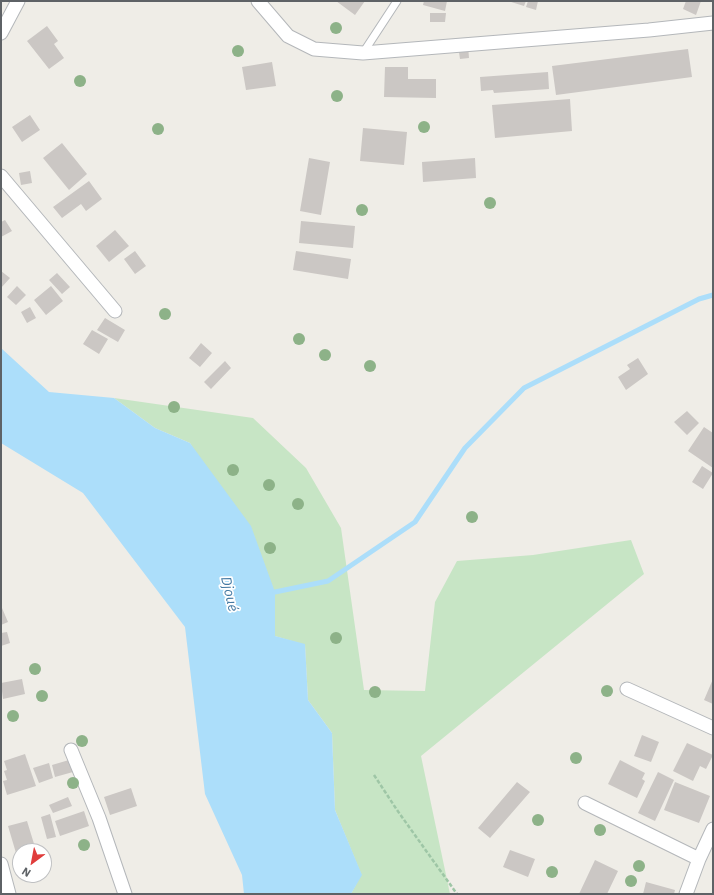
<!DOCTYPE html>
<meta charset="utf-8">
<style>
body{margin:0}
#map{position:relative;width:714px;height:895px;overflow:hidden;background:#efede7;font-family:"IBM Plex Sans",sans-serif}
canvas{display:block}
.frame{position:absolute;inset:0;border:2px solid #5e6266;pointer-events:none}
.north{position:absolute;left:12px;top:843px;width:40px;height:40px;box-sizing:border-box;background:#fff;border:1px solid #bfc0c2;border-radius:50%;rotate:212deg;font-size:11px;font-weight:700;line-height:16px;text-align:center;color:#5e6266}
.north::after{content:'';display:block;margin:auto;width:14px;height:18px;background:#e03d3c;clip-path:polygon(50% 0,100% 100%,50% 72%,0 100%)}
</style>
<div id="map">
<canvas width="714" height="895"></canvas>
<div class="frame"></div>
<div class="north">N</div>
</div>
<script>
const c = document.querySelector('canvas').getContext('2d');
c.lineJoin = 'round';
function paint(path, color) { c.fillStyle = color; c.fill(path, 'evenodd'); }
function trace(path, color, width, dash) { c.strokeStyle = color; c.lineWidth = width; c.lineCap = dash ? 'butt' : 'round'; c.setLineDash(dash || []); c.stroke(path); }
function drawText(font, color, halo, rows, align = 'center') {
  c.font = font + ' "IBM Plex Sans",sans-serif'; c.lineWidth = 3.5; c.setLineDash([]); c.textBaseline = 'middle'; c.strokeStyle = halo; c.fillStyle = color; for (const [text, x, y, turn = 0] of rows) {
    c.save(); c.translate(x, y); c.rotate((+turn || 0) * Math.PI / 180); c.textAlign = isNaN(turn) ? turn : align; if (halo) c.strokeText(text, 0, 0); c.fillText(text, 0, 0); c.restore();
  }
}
paint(new Path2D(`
 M114,398L253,418L306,468L341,528L364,690L425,691L435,602L457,561L533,555L631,540L644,574L421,756L450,894H351L361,874L335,810L332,733L308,700L305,645L275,636V592L190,443L155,428Z`), '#c7e5c5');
paint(new Path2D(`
 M1,348L49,392L114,398L155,428L190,443L251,526L275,592V636L305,644L308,700L332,733L335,810L362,875L351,894H244L242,875L205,794L185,627L83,493L1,443Z`), '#acdefa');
trace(new Path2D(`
 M275,592L328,581L415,522L465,448L524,388L699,299L713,295`), '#acdefa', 5);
paint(new Path2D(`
 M336,1H365L355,15Z
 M424,1H447L445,11L423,5Z
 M508,1H526L524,6Z
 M528,1H538L536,10L526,7Z
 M686,1H701L696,15L683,9Z
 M430,13H446L445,22H430Z
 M47,26L58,41L54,44L64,58L49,69L27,41Z
 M468,45L469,58L460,59L458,46Z
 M688,49L692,77L556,95L552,66Z
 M272,62L276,86L246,90L242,67Z
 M385,67H408V79H436V98L384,97Z
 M548,72L549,89L494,93L493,90L481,91L480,77Z
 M570,99L572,131L495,138L492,105Z
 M30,115L40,130L22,142L12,127Z
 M363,128L407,132L404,165L360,161Z
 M62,143L87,174L69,190L43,158Z
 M309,158L330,162L321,215L300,211Z
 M475,158L476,178L423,182L422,162Z
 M30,171L32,183L21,185L19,173Z
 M89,181L102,199L86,211L81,204L62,218L53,207Z
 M5,220L12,231L1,237V222Z
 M301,221L355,226L353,248L299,243Z
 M115,230L129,246L109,262L96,246Z
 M135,251L146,266L135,274L124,259Z
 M296,251L351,259L348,279L293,270Z
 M1,271L10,278L1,288Z
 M57,273L70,287L62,294L49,280Z
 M17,286L26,295L16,305L7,297Z
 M51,286L63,301L46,315L34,300Z
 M30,307L36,318L27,323L21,312Z
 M105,318L125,330L118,342L97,330Z
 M92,330L108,339L99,354L83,344Z
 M201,343L212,353L200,367L189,358Z
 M638,358L648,374L626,390L618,377L630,369L627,365Z
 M225,361L231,368L211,389L204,382Z
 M687,411L699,423L687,435L674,422Z
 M704,427L713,433V468L688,451Z
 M702,466L713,473L703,489L692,482Z
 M1,608H2L8,622L1,625Z
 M7,632L10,643L1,646V633Z
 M22,679L25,694L3,699L1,683Z
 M713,679V704L704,700Z
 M642,735L659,742L651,762L634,756Z
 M687,743L713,755L706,769L700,766L693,781L673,771Z
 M25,754L36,786L7,795L3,781L7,780L4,771L7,770L4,761Z
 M69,760L73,772L55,777L52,765Z
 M620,760L645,773L642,779L645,781L637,798L608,784Z
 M49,763L53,778L39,783L33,768Z
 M658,772L674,780L655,821L638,813Z
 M517,782L530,792L490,838L478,828Z
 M675,782L710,796L699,823L664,810Z
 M131,788L137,806L110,815L104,797Z
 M68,797L72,806L53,813L49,805Z
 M84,811L89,826L60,836L55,821Z
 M50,814L56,837L47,839L41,817Z
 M27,821L35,847L16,853L8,826Z
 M510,850L535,859L528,877L503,867Z
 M595,860L618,871L607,894H579Z
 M646,882L675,890L674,894H643Z`), '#cbc7c4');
const lane = new Path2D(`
 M363,53L397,1`);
const street = new Path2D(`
 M258,1L288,36L314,49L363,53L649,30L713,23
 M1,33L18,1
 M1,176L115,311
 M627,689L713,728
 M71,750L99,818L125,894
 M585,803L699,859
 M1,864L9,894
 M686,894L699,859L713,829`);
trace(lane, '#b4b7ba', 9);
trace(street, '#b4b7ba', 15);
trace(new Path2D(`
 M374,775L397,810L457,894`), '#9ec6a6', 2.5, [4, 2]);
trace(lane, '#fff', 7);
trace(street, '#fff', 13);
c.fillStyle = '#8db288';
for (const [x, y] of [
 [336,28],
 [238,51],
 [80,81],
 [337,96],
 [424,127],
 [158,129],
 [490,203],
 [362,210],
 [165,314],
 [299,339],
 [325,355],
 [370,366],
 [174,407],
 [233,470],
 [269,485],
 [298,504],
 [472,517],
 [270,548],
 [336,638],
 [35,669],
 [607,691],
 [375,692],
 [42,696],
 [13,716],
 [82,741],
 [576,758],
 [73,783],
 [538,820],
 [600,830],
 [84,845],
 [639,866],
 [552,872],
 [631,881]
]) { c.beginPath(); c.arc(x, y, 6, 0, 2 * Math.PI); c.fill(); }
drawText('italic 14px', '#457aa3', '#fff', [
 ["Djoué",229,594,77]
]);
</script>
